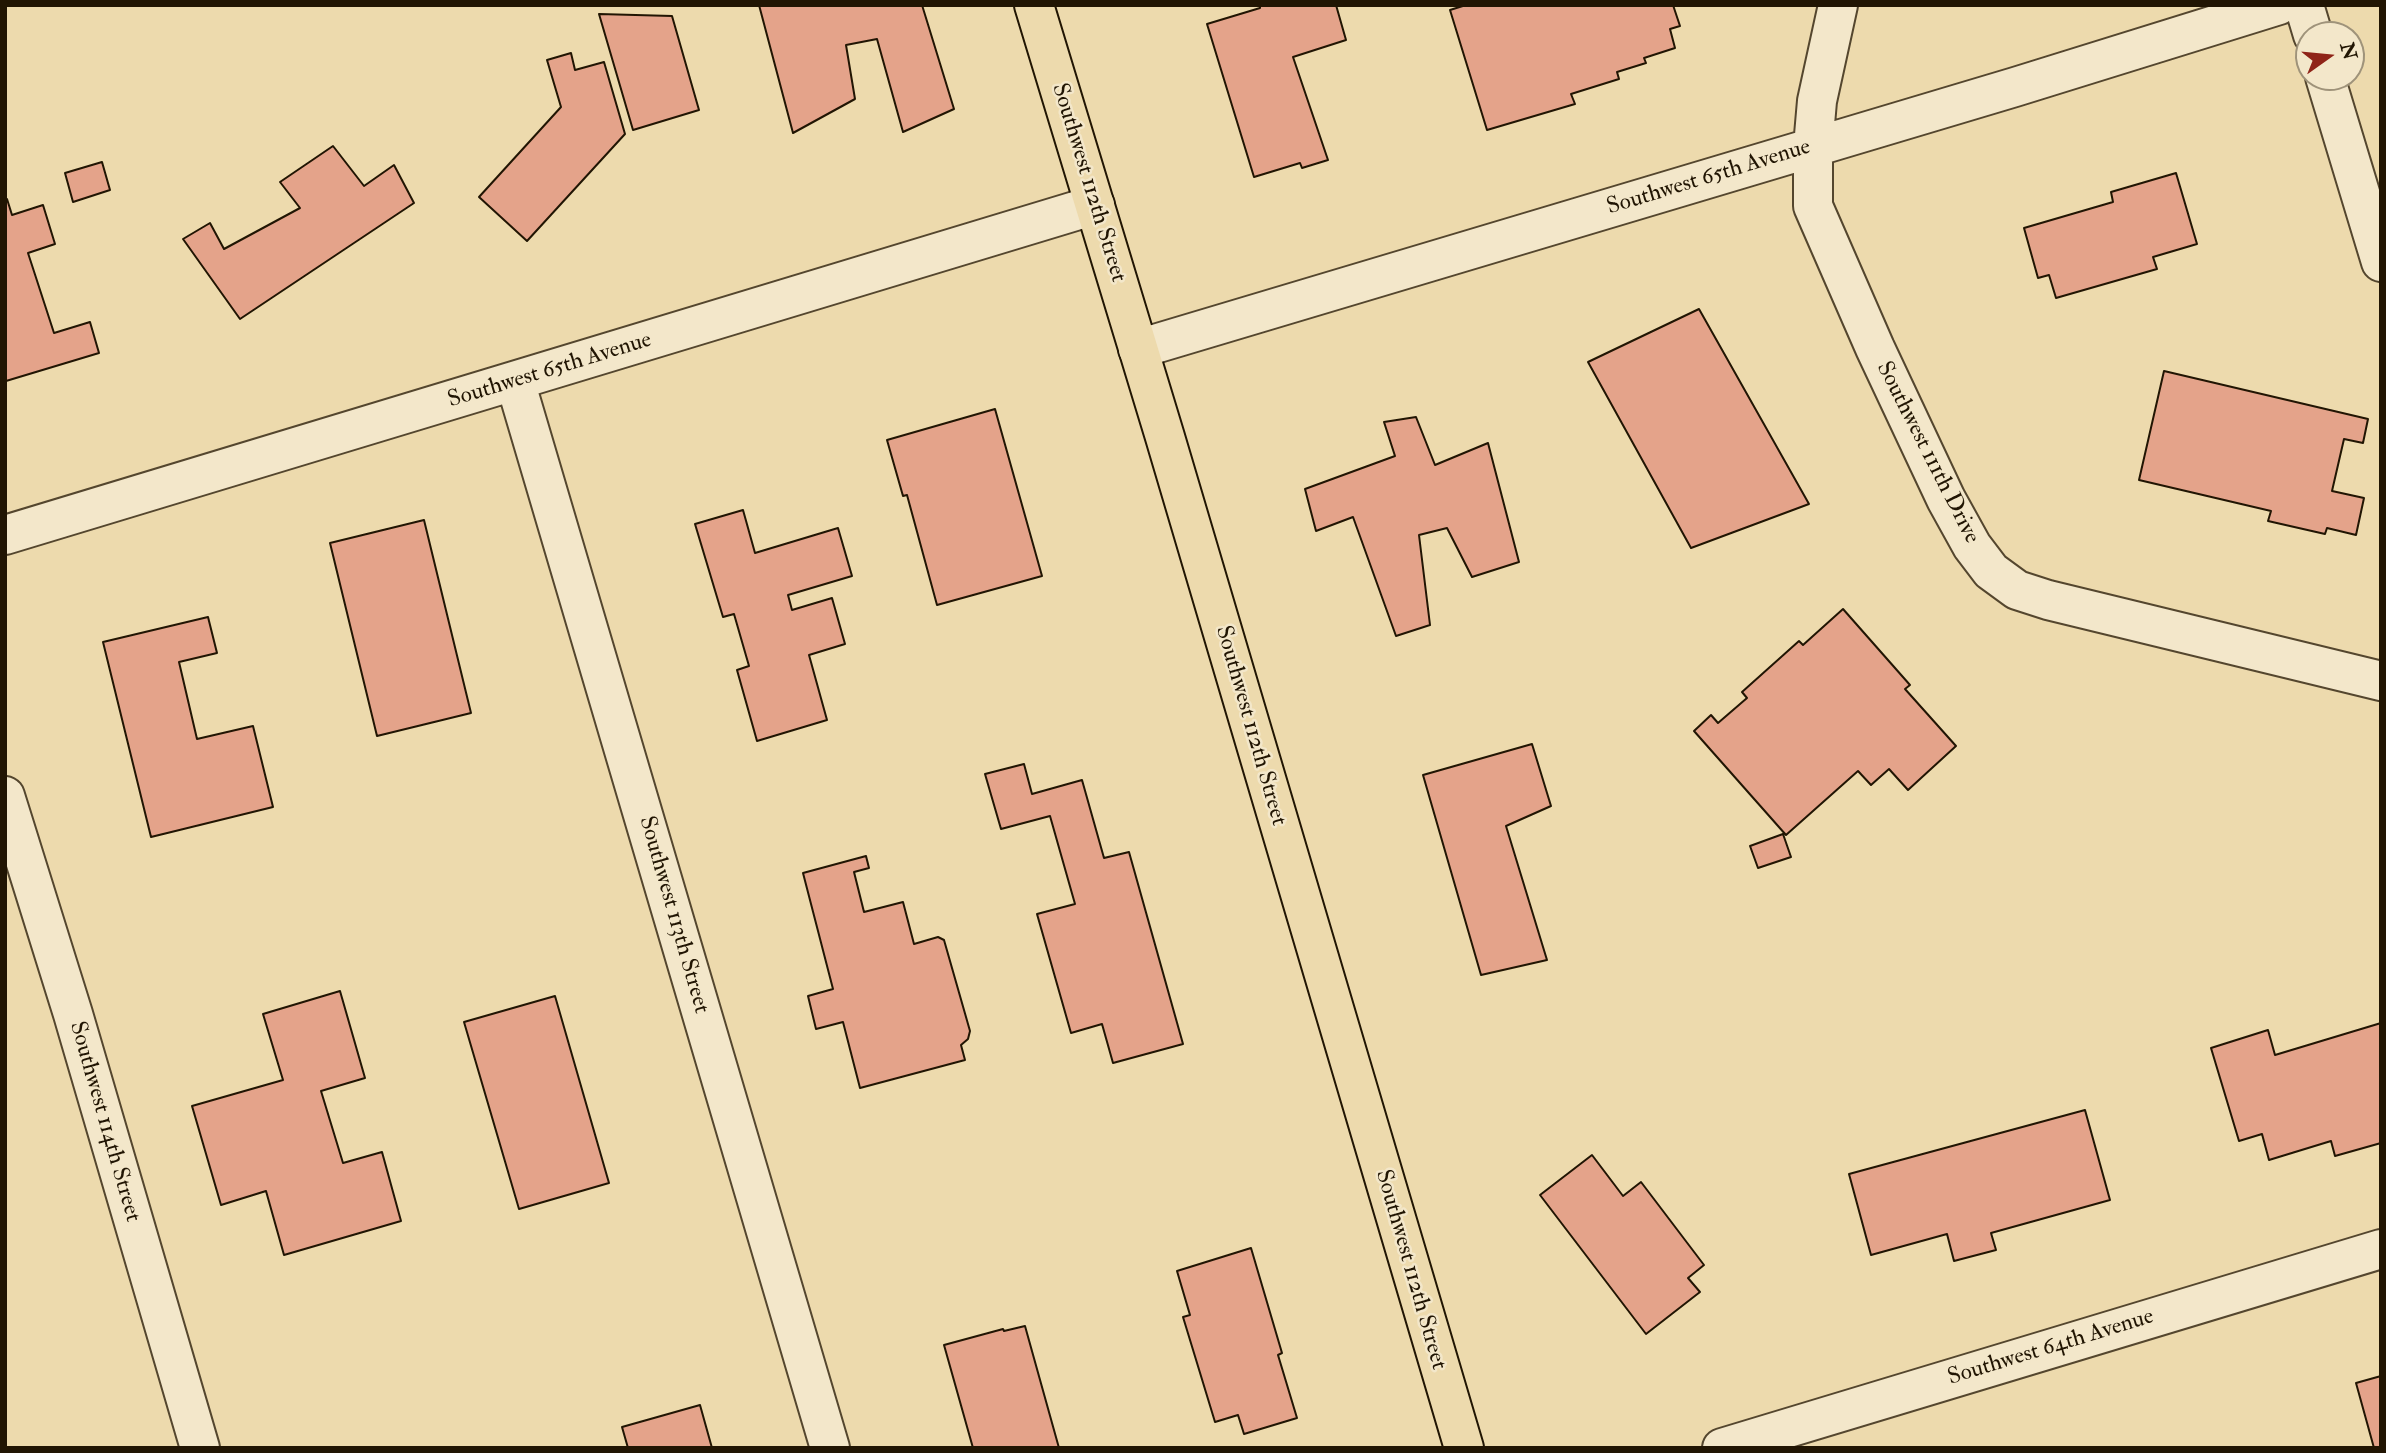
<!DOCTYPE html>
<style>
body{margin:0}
#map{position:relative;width:2386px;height:1453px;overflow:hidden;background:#eddaad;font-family:"IM FELL Double Pica",serif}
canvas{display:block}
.frame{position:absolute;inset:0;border:7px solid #211503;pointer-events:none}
.north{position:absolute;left:2295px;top:21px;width:70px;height:70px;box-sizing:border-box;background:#f3e7ca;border:2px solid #9f937a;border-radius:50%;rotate:75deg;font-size:19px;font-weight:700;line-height:28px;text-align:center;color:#211503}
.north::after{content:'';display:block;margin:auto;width:24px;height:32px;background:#8f2418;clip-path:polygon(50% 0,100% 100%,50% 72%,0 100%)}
</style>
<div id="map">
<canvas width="2386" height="1453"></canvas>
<div class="frame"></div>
<div class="north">N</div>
</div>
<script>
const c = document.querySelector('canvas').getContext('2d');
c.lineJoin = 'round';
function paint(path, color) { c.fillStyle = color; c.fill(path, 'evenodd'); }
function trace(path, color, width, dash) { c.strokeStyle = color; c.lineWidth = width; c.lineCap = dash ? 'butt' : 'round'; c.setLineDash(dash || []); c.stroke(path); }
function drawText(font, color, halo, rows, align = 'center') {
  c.font = font + ' "IM FELL Double Pica",serif'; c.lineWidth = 5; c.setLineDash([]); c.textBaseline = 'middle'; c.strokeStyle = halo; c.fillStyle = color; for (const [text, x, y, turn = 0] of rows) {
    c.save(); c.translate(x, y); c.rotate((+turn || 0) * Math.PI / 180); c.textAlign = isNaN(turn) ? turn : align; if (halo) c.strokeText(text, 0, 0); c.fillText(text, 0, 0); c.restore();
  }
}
const building = new Path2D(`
 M759,5H922L954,109L903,132L877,39L846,45L855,99L793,133Z
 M1260,5H1336L1346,40L1293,57L1328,160L1302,168L1300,163L1254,177L1207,24L1260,8Z
 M1466,5H1673L1680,26L1670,29L1675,48L1644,58L1646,63L1617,72L1619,79L1571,94L1575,104L1487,130L1450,10Z
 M599,14L672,16L699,110L633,130Z
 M571,53L575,70L604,62L625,134L527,241L479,197L561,107L547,60Z
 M333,146L364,186L394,165L414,203L240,319L183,239L210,223L224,249L300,208L280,182Z
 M102,162L110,190L73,202L65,173Z
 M2176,173L2197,244L2153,257L2157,269L2056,298L2049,275L2038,278L2024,228L2113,202L2111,192Z
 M5,199H7L12,215L43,205L55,244L28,253L54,333L90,322L99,353L6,381Z
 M1699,309L1809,504L1691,548L1588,362Z
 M2164,371L2368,419L2363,443L2344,439L2332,491L2364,498L2356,535L2327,528L2325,534L2268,521L2271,511L2139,480Z
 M995,409L1042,576L937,605L907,495L903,496L887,440Z
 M1416,417L1435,465L1488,443L1519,562L1472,577L1447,528L1419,535L1430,625L1396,636L1353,517L1316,531L1305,489L1395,456L1384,422Z
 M743,510L755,553L838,528L852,576L788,595L792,610L832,598L845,644L809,655L827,720L757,741L737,670L749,666L734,614L723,617L695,524Z
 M424,520L471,713L377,736L330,543Z
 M1843,609L1910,685L1905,689L1956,746L1908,790L1889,769L1871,785L1858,771L1786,835L1694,731L1711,715L1718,723L1747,698L1742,692L1799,641L1803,645Z
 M208,617L217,653L179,662L197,739L253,726L273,807L151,837L103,642Z
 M1532,744L1551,806L1506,826L1547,960L1481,975L1423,775Z
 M1024,764L1032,794L1082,780L1104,858L1129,852L1183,1044L1113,1063L1102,1024L1071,1033L1037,914L1075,904L1050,816L1001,829L985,774Z
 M1783,834L1791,857L1758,868L1750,846Z
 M866,856L869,868L854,872L864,912L903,902L914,944L938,937L944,940L970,1031L968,1039L961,1045L965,1060L860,1088L843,1022L816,1029L808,996L833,989L803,873Z
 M340,991L365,1078L321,1091L343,1163L382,1152L401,1221L284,1255L266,1191L221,1205L192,1106L283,1080L263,1014Z
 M555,996L609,1183L519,1209L464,1022Z
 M2381,1023V1143L2335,1156L2331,1141L2269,1160L2262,1134L2239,1141L2211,1048L2268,1030L2275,1055Z
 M2085,1110L2110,1200L1991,1233L1996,1250L1954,1261L1947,1234L1871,1255L1849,1174Z
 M1592,1155L1623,1196L1641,1182L1704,1265L1688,1278L1700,1292L1646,1334L1540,1195Z
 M1251,1248L1282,1353L1278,1355L1297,1418L1244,1434L1238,1415L1215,1422L1183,1317L1190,1315L1177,1271Z
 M1025,1326L1059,1448H973L944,1345L1003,1329L1004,1331Z
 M2381,1376V1448H2374L2356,1383Z
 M700,1405L712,1448H628L622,1427Z`);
paint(building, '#e4a38a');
trace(building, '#211503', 2);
const minor = new Path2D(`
 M1838,5L1817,101L1813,147V206L1875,348L1946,499L1972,546L1991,571L2017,590L2048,600L2381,681
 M2304,5L2313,35
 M2325,77L2381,262
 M1138,349L2015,87L2279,5
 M515,381L830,1448
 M5,535L1095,205
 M5,796L73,1014L200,1448
 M1722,1448L2381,1249`);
const major = new Path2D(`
 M1034,5L1165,437L1464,1448`);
trace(minor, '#54462e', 42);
trace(major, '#211503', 42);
trace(minor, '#f3e7ca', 38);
trace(major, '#eddaad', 38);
drawText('23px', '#211503', '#f3e7ca', [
 ["Southwest 65th Avenue",1709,178,-17],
 ["Southwest 112th Street",1088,183,73],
 ["Southwest 65th Avenue",550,371,-17],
 ["Southwest 111th Drive",1927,453,63],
 ["Southwest 112th Street",1250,726,74],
 ["Southwest 113th Street",673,915,74],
 ["Southwest 114th Street",104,1122,74],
 ["Southwest 112th Street",1410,1270,74],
 ["Southwest 64th Avenue",2051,1348,-17]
]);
</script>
